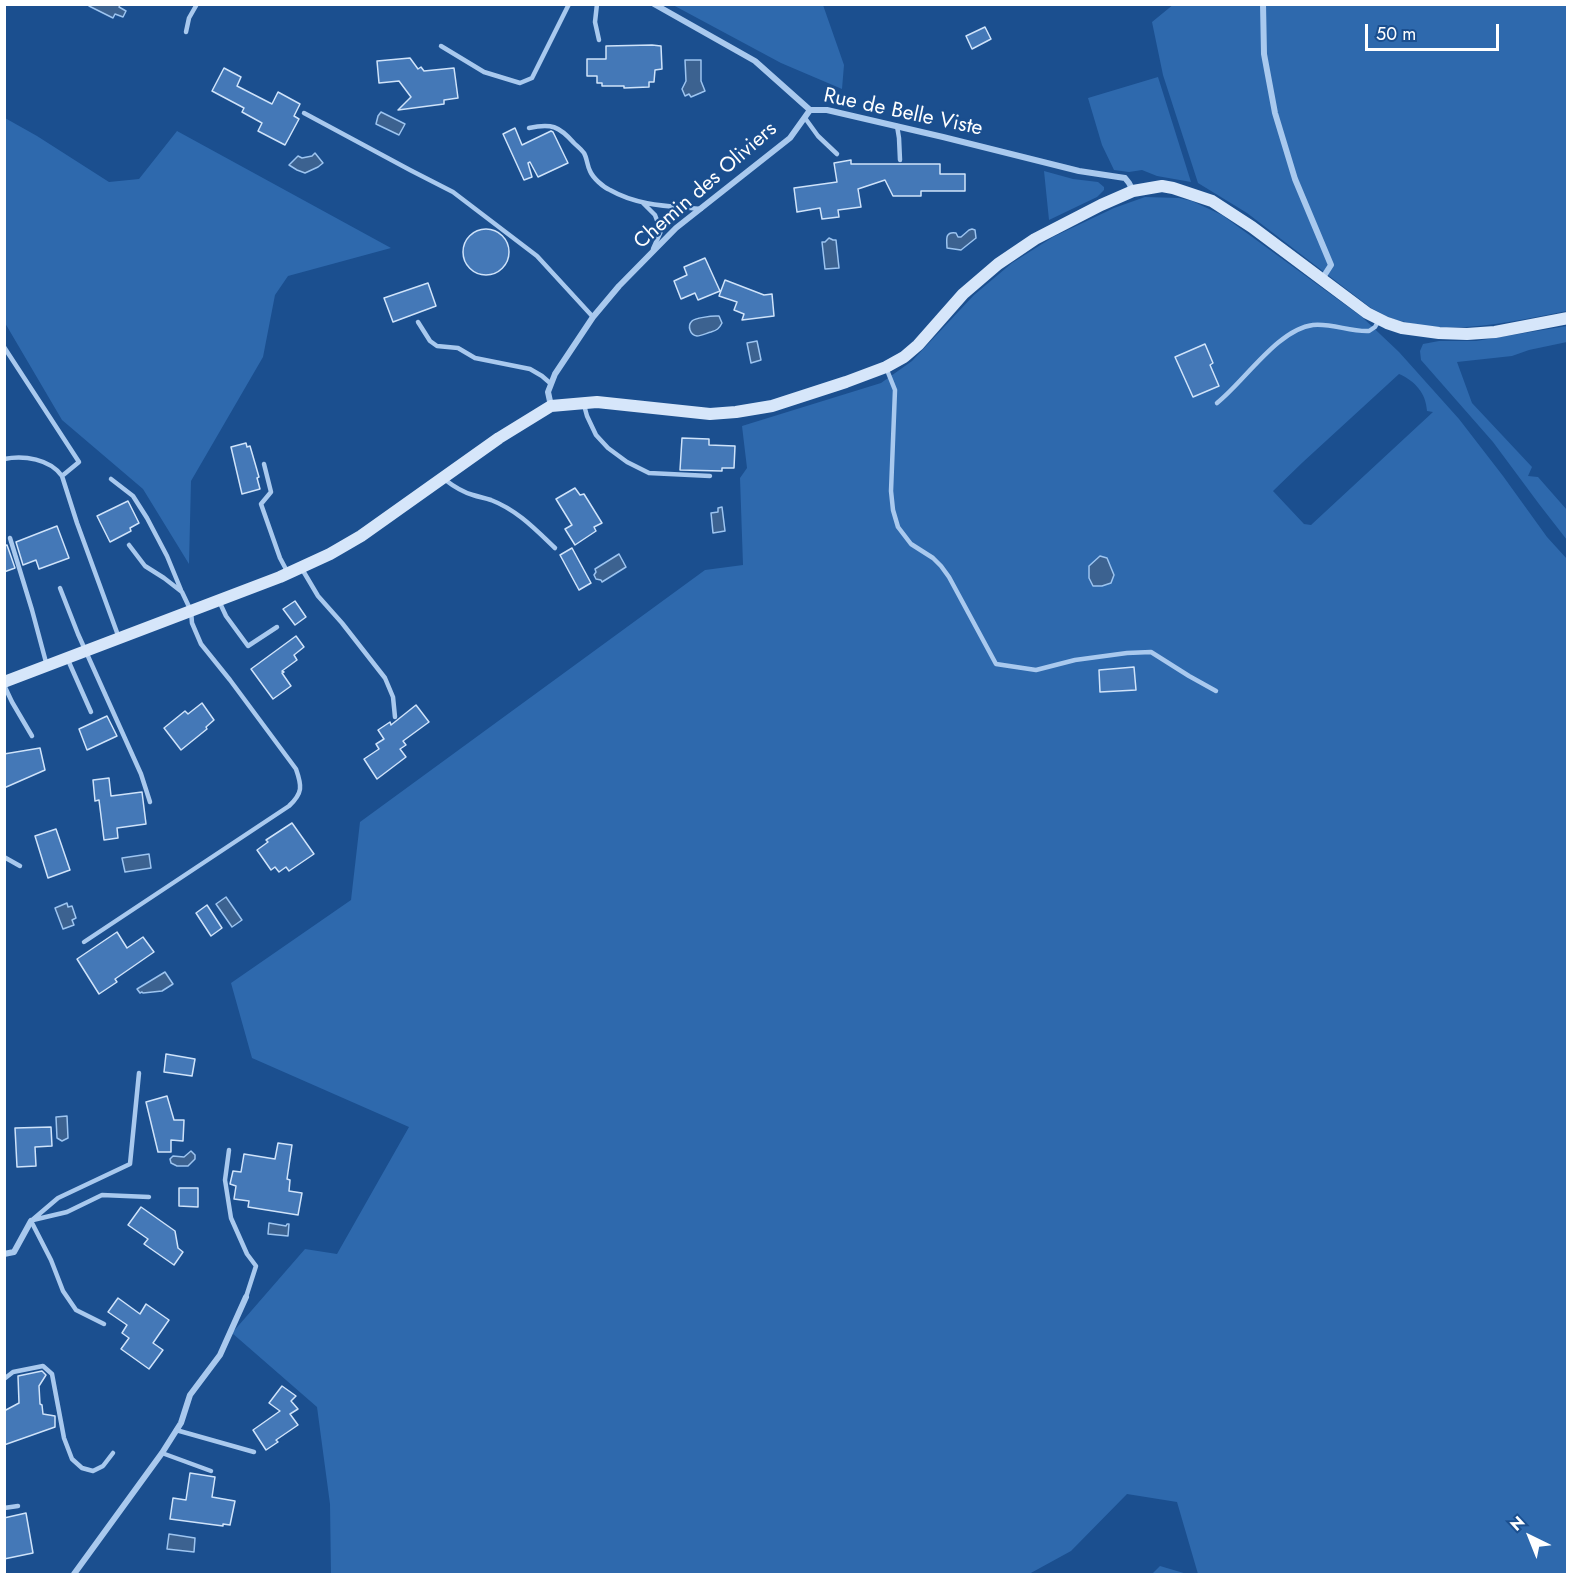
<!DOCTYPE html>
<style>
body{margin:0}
#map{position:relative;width:1572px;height:1579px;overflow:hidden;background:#1b4f8f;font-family:Jost,sans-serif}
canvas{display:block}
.frame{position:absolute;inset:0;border:6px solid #fff;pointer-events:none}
.north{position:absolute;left:1500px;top:1507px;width:60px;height:60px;-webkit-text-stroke:4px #1b4f8f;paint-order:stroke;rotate:317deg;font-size:16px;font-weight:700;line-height:24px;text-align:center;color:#fff}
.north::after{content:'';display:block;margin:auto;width:21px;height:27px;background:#fff;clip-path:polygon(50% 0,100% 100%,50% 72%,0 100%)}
.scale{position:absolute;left:1365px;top:24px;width:134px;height:27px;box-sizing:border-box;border:3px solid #fff;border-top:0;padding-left:8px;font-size:18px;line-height:21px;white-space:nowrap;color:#fff;-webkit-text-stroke:4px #1b4f8f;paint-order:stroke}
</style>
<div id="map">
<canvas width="1572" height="1579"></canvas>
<div class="frame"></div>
<div class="north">N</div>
<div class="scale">50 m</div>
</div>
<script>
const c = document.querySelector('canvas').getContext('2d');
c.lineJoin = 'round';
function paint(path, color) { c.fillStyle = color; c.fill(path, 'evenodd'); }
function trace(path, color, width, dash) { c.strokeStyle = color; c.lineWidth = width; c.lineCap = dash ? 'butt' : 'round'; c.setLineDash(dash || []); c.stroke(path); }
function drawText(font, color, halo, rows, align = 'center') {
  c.font = font + ' Jost,sans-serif'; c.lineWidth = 4.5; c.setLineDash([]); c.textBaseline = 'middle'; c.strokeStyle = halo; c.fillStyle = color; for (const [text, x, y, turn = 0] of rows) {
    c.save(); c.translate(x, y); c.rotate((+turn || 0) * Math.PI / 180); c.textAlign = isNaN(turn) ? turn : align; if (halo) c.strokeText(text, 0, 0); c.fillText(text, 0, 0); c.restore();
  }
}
paint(new Path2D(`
 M1174,4L1567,5V311C1514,321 1455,336 1401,321C1390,319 1381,313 1371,308L1247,213L1198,183L1163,75L1152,22Z
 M673,5H823L844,65L842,89L781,63Z
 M1158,77L1191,182L1157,176L1142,170L1129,172L1114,170L1102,145L1088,98Z
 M5,118L37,136L109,182L139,179L177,131L391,248L288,276L275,295L263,357L191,481L189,564L143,489L62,420L5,323Z
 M1044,171L1073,179L1098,182L1104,187V190L1097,197L1049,220Z
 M1145,197L1179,198L1192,201L1222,215L1362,317L1399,352L1459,419L1503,476L1547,537L1567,559V1574H1198L1177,1502L1127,1494L1071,1551L1029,1574H331L330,1504L317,1407L232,1333L305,1249L337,1254L409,1127L252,1058L231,983L351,900L360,822L705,570L743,565L740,478L747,468L742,426L881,383L912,361L974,295L1012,263L1053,237L1114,208ZM1399,374C1415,381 1426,393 1427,411L1433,412L1311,525L1304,524L1273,491L1303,462Z
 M1567,326V342L1529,350L1512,356L1457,362L1472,403L1532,467L1528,476L1538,477L1567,510V540L1539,504L1493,442L1421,360L1420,351L1423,344L1439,341H1476Z
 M1160,1566L1187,1574H1152Z`), '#2e69ad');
const water = new Path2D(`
 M90,5H120L119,7L126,11L123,17L115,14L113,18L89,6Z
 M685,60H701V81L705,91L691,97L689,94L685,96L682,89L686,81Z
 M381,112L405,124L399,135L376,124L378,116Z
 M315,153L323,163L318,167L305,173L297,170L289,165L298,156L302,158L312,156Z
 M972,229L975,230L976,238L961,250L947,248C947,241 944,231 956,233L958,237H961L969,230Z
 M829,238L833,240H836L839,268L825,269L822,242H825Z
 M716,316H719L722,323C719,329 717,330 711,332C707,333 701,336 697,336C690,335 687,326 692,321C695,318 711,316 716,316Z
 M757,341L761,360L751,363L747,343Z
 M722,507L725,531L713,533L711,513L718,512V508Z
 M619,554L626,567L602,582L601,580L596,579L594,575L596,572L595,569Z
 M1100,556L1107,558L1114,575L1111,583L1102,586H1093L1089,578V566Z
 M149,854L151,868L125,872L122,858Z
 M226,897L242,920L232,927L216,904Z
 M67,903L68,907L72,906L76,918L72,920L74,925L63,929L55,908Z
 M165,972L173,984L162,991L143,993L142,992L140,993L137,989Z
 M67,1116L68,1138L62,1141L57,1138L56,1117Z
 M191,1151L195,1155V1159L188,1166H177L171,1163L170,1159L173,1156L184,1157Z
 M269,1223L286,1226L287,1224H289L288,1236L268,1234Z
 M169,1534L195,1538L194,1552L167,1549Z`);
paint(water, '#3c6290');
trace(water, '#9cc4f0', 1.5);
const building = new Path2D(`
 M985,27L991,39L972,49L966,36Z
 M652,45L661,46L662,69L655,70L654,82H649V87L624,88V86H602V83H597V76H587V59H606V46Z
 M410,58L418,69L421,67L424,71L454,68L458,98L444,100V104L398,110L411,97L399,81L379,83L377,61Z
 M224,68L241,77L237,86L272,104L278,92L300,104L294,116L299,119L285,145L258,131L262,123L242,112L244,108L212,91Z
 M515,128L522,145L551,131L553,132L568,163L538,177L530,162L528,163L532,177L524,180L503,134Z
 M851,160V164H940V174H965V191H921V196H893L885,180L858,189L861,207L838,210L839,217L822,219L820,208L797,212L794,188L837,182L834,163Z
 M463 252a23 23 0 1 1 46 0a23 23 0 1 1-46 0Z
 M705,258L720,291L698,300L695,293L681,299L674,281L687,275L684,267Z
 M725,280L764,295L772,294L774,316L742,320L744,314L734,310L737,302L719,296Z
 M428,283L436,306L393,322L384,298Z
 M1205,344L1213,363L1210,365L1219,386L1193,397L1175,357Z
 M682,438L709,439V445L735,446L734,468H722V471L680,470Z
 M246,443L247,447L250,446L259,477L257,478L260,489L242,494L231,447Z
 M575,488L580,495L584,494L602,523L594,527L596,531L575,545L565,529L572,525L556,499Z
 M128,501L139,523L130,528L131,531L110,542L97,516Z
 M57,526L69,558L39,569L36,560L23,565L16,542Z
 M7,545L15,568L4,572V546Z
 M572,548L591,583L579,590L560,555Z
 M295,601L306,617L295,625L283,609Z
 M296,636L304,647L294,655L297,660L282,671L284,672L282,673L291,686L273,699L251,669Z
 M1134,667L1136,690L1100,692L1099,670Z
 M202,703L214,720L206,727L207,729L181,750L164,728L185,711L188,714Z
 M416,705L429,722L403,741L406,745L400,749L406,757L377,779L364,759L379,749L376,744L384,739L378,730L390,722L391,725Z
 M107,716L117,736L87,750L79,729Z
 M40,748L45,770L4,788V754Z
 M109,778L111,796L142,792L146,824L117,828L118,838L104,840L99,800L95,801L93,780Z
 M292,823L314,854L289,871L286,867L279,872L275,867L271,870L257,850L268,842L266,840Z
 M56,829L70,870L48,878L35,836Z
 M207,905L222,928L211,936L196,913Z
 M117,932L127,948L143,937L154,952L115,979L117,982L99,994L77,959Z
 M166,1054L195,1059L192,1076L164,1072Z
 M167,1096L174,1120H184L183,1141L171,1140V1152H158L146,1102Z
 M51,1127L52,1146L35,1147L36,1166L17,1167L15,1128Z
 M278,1143L292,1145L287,1179L290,1180L289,1191L302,1193L298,1215L248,1207L249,1201L234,1199L236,1186L230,1184L233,1171L241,1172L244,1154L275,1159Z
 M179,1188H198V1207L179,1206Z
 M141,1207L175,1231L178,1248L183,1252L174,1265L144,1244L148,1239L128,1225Z
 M118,1298L140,1314L146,1304L169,1320L153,1343L163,1350L149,1369L121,1349L129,1338L122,1333L127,1325L108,1312Z
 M42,1371L46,1375L39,1386L40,1404L42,1405L43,1414L55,1416V1427L4,1445V1411L19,1403L18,1376Z
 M282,1386L296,1396L291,1401L298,1409L290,1414L298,1425L276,1440L278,1442L266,1450L253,1430L280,1411L269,1403Z
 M190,1473L215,1477L212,1497L235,1501L230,1525L223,1524V1526L170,1519L173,1498L186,1500Z
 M26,1513L33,1553L4,1559V1518Z`);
paint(building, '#4478b7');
trace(building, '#cfe3fa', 1.5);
trace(new Path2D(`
 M597,4L595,22L599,40
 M186,32L189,18L197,4
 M441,46L484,72L520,83L532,78L569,4
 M304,113L410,170L453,192L537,256L593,317
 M805,118L818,136L837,154
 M897,126L899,138L900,160
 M529,128C551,123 559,126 574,143C577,146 581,149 584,153C587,158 587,165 590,171C593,178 603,187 610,190C638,206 669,206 701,209
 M643,203L655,215L661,231L653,249
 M418,322L430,341L437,346L458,348L475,358L530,369L542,376L550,383
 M4,347L79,462L62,476
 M887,370L895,390L891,491L893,510L898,527L911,544L933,558L941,566L949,577L996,664L1036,670L1075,660L1127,653L1151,652L1189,676L1216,691
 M1217,403C1244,382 1278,329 1313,325C1332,323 1350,332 1369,331L1375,327L1379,320
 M584,405L587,416L596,435L608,448L627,462L649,473L710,476
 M4,459C24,455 50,459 62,476L77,523L119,638
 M264,464L271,492L261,504L280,558L288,573
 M111,479L133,496L147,518L167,556L181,590
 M444,479C453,486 462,492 473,495C479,497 485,498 491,500C517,510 535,529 555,548
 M10,538L32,610L47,666
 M302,569L318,596L342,623L385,678L393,697L395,717
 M60,588L78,634L141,774L150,802
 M219,601L226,616L248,646L277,627
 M68,660L91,712
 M4,685L12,702L32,736
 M4,857L20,866
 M84,942L289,806C303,793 302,786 296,769L230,680L201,644L192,623L191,611L182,592L164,578L145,566L129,545
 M229,1150L225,1180L231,1218L247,1254L256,1266L246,1297
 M33,1220L67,1212L102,1195L149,1197
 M31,1221L58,1198L130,1164L139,1073
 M31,1221L51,1260L63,1291L76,1310L104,1324
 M4,1379L13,1372L43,1366L52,1374L64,1438L72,1459L82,1468L93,1471L103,1466L113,1453
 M176,1430L254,1452
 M162,1453L211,1471
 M4,1508L18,1506`), '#a9c9ee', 4.5);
trace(new Path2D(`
 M654,4L755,61L810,110H827L943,137L1079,171L1125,178L1129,183L1133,191
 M1263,4L1264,54L1275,113L1295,179L1331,265L1322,279
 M551,406L548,392L555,374L593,317L619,286L676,228L790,138L810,110
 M4,1254L14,1252L31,1221
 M74,1574L162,1453L181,1423L190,1395L220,1355L246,1297`), '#a9c9ee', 6);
trace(new Path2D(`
 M4,682L280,577L330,554L361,536L499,438L551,406L597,402L710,414L736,412L772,406L846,382L886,367L904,357L918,345L963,294L998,264L1035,239L1101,205L1133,191L1162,186L1173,188L1212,201L1252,227L1367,313L1387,323L1402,328L1439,333L1467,334L1495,332L1568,318`), '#d6e6fa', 12);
drawText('21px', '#fff', '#1b4f8f', [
 ["Rue de Belle Viste",903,113,12],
 ["Chemin des Oliviers",706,186,-41]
]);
</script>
